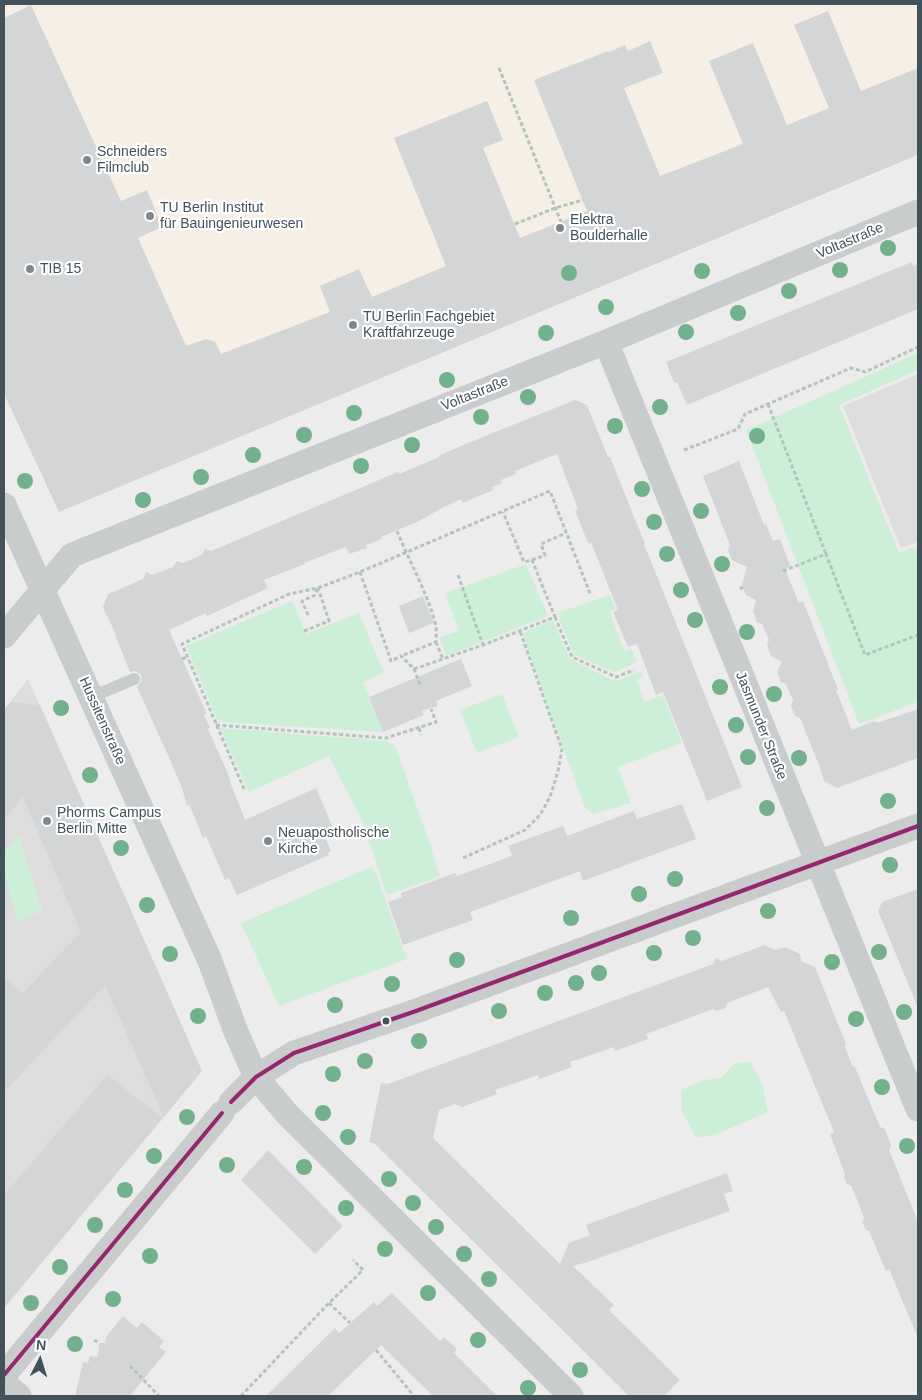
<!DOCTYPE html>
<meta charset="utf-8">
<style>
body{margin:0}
#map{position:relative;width:922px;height:1400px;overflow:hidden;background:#edecec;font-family:Helvetica,sans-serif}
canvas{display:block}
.frame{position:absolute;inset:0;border:5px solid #42515a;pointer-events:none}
.north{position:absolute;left:15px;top:1335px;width:50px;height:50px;-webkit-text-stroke:4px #fff;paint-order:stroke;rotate:5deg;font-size:14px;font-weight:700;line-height:20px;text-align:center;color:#42515a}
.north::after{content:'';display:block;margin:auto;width:18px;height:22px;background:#42515a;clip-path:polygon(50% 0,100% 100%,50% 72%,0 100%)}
</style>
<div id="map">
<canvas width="922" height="1400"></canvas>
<div class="frame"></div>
<div class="north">N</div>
</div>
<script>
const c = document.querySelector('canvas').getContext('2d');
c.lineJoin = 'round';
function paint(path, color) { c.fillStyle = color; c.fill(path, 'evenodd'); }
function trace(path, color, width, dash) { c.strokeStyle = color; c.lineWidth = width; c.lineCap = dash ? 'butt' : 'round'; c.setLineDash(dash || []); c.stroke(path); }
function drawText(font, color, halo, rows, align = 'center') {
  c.font = font + ' Helvetica,sans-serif'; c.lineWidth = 4.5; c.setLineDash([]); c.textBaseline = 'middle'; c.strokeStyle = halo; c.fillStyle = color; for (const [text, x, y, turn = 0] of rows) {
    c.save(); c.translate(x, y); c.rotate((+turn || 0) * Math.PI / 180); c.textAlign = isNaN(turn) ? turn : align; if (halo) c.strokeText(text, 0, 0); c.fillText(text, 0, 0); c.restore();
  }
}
paint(new Path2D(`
 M4,4H918V157L58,512L4,395Z`), '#f6efe5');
paint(new Path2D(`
 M918,374V542L901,548L843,406Z
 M28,679L202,1071L4,1308V710Z`), '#deddde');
paint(new Path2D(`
 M918,353V370L839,405L899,553L918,546V702L859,724L746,430Z
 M526,564L548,616L446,656L440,637L459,631L445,593Z
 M610,595L616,609L610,612L624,651L632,649L637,662L614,672L574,655L557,613Z
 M292,601L306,634L359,613L384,673L363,682L383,732L218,722L186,646Z
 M553,620L570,659L615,681L641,671L643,677L637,680L644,702L663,695L682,743L618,767L631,803L593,814L585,808L522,633Z
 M502,694L519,737L477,753L460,710Z
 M220,728L386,741L395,745L431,847L440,876L387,895L363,823L329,756L249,792Z
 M19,836L42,911L18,922L4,874V853Z
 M373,866L407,959L279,1006L241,923Z
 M750,1062L762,1083L768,1112L717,1134L696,1138L682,1112L681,1090C694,1084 707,1078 721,1078L735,1063Z`), '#ceefd7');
paint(new Path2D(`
 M31,5L121,201L147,190L162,227L138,238L186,346L206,339L215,342L221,354L330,312L320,286L359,269L372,297L446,266L394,138L487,101L503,140L483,148L520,238L587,211L534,80L608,51L609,52L625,45L628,51L650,41L663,73L624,88L660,176L743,144L709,61L753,43L787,125L829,108L794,25L828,11L861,91L918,68V155L59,512L4,394V18Z
 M912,262L913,266L918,264V309L687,405L677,382L674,383L666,362Z
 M575,400L587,405L608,457H610L645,544H644L742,787L707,801L663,692L656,695L637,644L628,647L613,612L618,610L591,542L588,543L575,510L578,509L557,454L515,471L516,474L501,480L502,483L492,487L493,490L463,503L461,499L442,508L419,521L381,537L382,539L366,545L367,548L349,554L346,547L304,563L305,564L264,580L268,588L207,616L206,613L169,630L207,714L204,715L210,728L208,729L226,769L231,782H230L245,820L316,788L334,830L324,835L331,851L328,853L329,855L237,895L229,878L225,880L206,836L203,838L189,804L187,806L182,788L167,753L137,687L142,680L141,675L136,671L130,672L115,635H116L103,607L108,594L143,579L146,572L152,575L163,571L173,567L177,561L183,563L202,555L205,549L211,551L398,472L399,474L439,457L438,456L463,445Z
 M739,461L764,525L766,524L773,541L780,539L790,566L785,569L799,603L803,601L838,689L836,690L852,730L874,721L877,723L918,709V758L837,788L824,781L821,770L800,718L795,716L791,706L793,700L786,684L781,682L777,672L782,662L771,656L767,645L769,640L762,624L757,622L753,611L756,600L746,595L742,584L747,567L732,560L728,550L730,545L703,476Z
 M423,596L434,623L409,633L399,606Z
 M461,659L472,686L436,701L438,706L422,711L424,715L383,732L369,697Z
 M11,702L40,705L202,1071L164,1117L105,985L4,1092V976L22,994L81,932L23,797L4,820V710Z
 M682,804L696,839L583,881L580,871L470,912L473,920L403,945L388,902L402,897L401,893L455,873L457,876L512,856L508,846L563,826L567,836L634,811L637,819Z
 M918,889V1008L878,911L882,902Z
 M765,945L775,950L785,947L800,954L801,961L815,967L846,1044L845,1047L852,1066L855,1067L880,1127L885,1129L891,1145L889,1150L918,1222V1338L889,1269L886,1271L869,1231L866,1230L862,1222L864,1218L858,1202L851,1186L847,1184L844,1177L845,1174L830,1134L834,1132L784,1011L781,1012L768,987L727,1003L725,1008L717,1011L713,1009L646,1034L648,1039L615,1051L614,1047L588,1056L570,1062L572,1067L539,1079L538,1075L495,1090L497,1094L462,1107L455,1104L439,1110L433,1138L560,1264L569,1243L590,1235L586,1225L727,1173L733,1191L724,1194L730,1211L588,1262L573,1266L614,1305L609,1310L680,1380L664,1396H629L375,1144L369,1142L381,1083L388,1084L713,964L716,958L722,961Z
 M107,1075L163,1118L4,1308V1195Z
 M268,1150L343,1226L315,1254L241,1180Z
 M392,1293L440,1341L444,1337L457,1349L454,1353L497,1396H433L381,1345L328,1396H266L335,1328L339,1333L374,1302L377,1306Z
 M123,1316L137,1328L142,1322L164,1341L159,1347L166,1352L130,1396H75L83,1362L88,1363L90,1356L98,1357L99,1343H105L106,1337Z`), '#d4d5d7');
trace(new Path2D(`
 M499,68L561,222
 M515,224L555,208L583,200
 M768,404L826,554
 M684,450L738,429L745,414L851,368L865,372L918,347
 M397,531C409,561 426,590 435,622C437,628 436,635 436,642L401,656
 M532,560L545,555L541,544L566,533
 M783,571L826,554L865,655L918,635
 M360,572L391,661L401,656L414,669L421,687
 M458,575L483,645
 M740,589L743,587
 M308,615L302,601L315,595L318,588
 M555,617L572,657L616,677L634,670
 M304,631L329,621L318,588
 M436,642L443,659
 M182,659L187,657
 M414,669L483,645L555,617L532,560L524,562L503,512
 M216,725L386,738L436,722L431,709
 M419,728L421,735
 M244,789L182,644L289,594L318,588L360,572L550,491L591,596
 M463,858L525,830L540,815L550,797L558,771L562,749L520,631
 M329,1303L350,1323
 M94,1340L99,1343
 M376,1350L414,1396
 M130,1366L159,1396
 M241,1396L329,1303L363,1270L353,1260`), '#b4c3bd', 3, [4, 2.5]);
trace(new Path2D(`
 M91,697L134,679`), '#c8cccd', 12);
trace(new Path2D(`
 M606,342L918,1109
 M4,505L210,961L236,1032L256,1077L287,1114L571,1396
 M4,636L72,555L606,342L918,212
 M231,1102L256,1077L294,1053L416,1011L918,826
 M4,1375L222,1113
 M4,1383L19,1396`), '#c8cccd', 25);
trace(new Path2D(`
 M231,1102L256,1077L294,1053L416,1011L918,826
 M4,1375L222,1113`), '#95276e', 4);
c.fillStyle = '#73b08c';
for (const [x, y] of [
 [888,248],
 [840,270],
 [702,271],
 [569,273],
 [789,291],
 [606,307],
 [738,313],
 [686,332],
 [546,333],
 [447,380],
 [528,397],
 [660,407],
 [354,413],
 [481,417],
 [615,426],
 [304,435],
 [757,436],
 [412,445],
 [253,455],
 [361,466],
 [201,477],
 [25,481],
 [642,489],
 [143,500],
 [701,511],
 [654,522],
 [667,554],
 [722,564],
 [681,590],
 [695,620],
 [747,632],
 [720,687],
 [774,694],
 [61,708],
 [736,725],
 [748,757],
 [799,758],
 [90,775],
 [888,801],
 [767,808],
 [121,848],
 [890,865],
 [675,879],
 [639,894],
 [147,905],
 [768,911],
 [571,918],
 [693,938],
 [879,952],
 [654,953],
 [170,954],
 [457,960],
 [832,962],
 [599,973],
 [576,983],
 [392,984],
 [545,993],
 [335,1005],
 [499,1011],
 [904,1012],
 [198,1016],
 [856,1019],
 [419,1041],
 [365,1061],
 [333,1074],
 [882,1087],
 [323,1113],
 [187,1117],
 [348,1137],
 [907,1146],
 [154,1156],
 [227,1165],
 [304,1167],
 [389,1179],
 [125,1190],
 [413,1203],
 [346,1208],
 [95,1225],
 [436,1227],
 [385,1249],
 [464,1254],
 [150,1256],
 [60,1267],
 [489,1279],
 [428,1293],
 [113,1299],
 [31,1303],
 [478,1340],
 [75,1344],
 [580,1370],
 [528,1388]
]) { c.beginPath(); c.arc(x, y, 8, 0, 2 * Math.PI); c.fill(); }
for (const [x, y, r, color] of [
 [87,160,5,"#7e878d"],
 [150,216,5,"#7e878d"],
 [560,228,5,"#7e878d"],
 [30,269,5,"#7e878d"],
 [353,325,5,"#7e878d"],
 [47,821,5,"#7e878d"],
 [268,841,5,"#7e878d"],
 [386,1021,4.5,"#42515a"]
]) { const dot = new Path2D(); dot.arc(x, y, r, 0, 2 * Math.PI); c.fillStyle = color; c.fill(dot); trace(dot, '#fff', 2); }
drawText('14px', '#42515a', '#fff', [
 ["Schneiders",97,152],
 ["Filmclub",97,168],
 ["TU Berlin Institut",160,208],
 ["für Bauingenieurwesen",160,224],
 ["Elektra",570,220],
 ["Boulderhalle",570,236],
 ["TIB 15",40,269],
 ["TU Berlin Fachgebiet",363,317],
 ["Kraftfahrzeuge",363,333],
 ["Phorms Campus",57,813],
 ["Berlin Mitte",57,829],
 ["Neuapostholische",278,833],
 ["Kirche",278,849]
], 'left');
drawText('14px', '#42515a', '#fff', [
 ["Voltastraße",850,241,-23],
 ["Voltastraße",475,394,-22],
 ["Hussitenstraße",102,721,66],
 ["Jasmunder Straße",761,726,68]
]);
</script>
